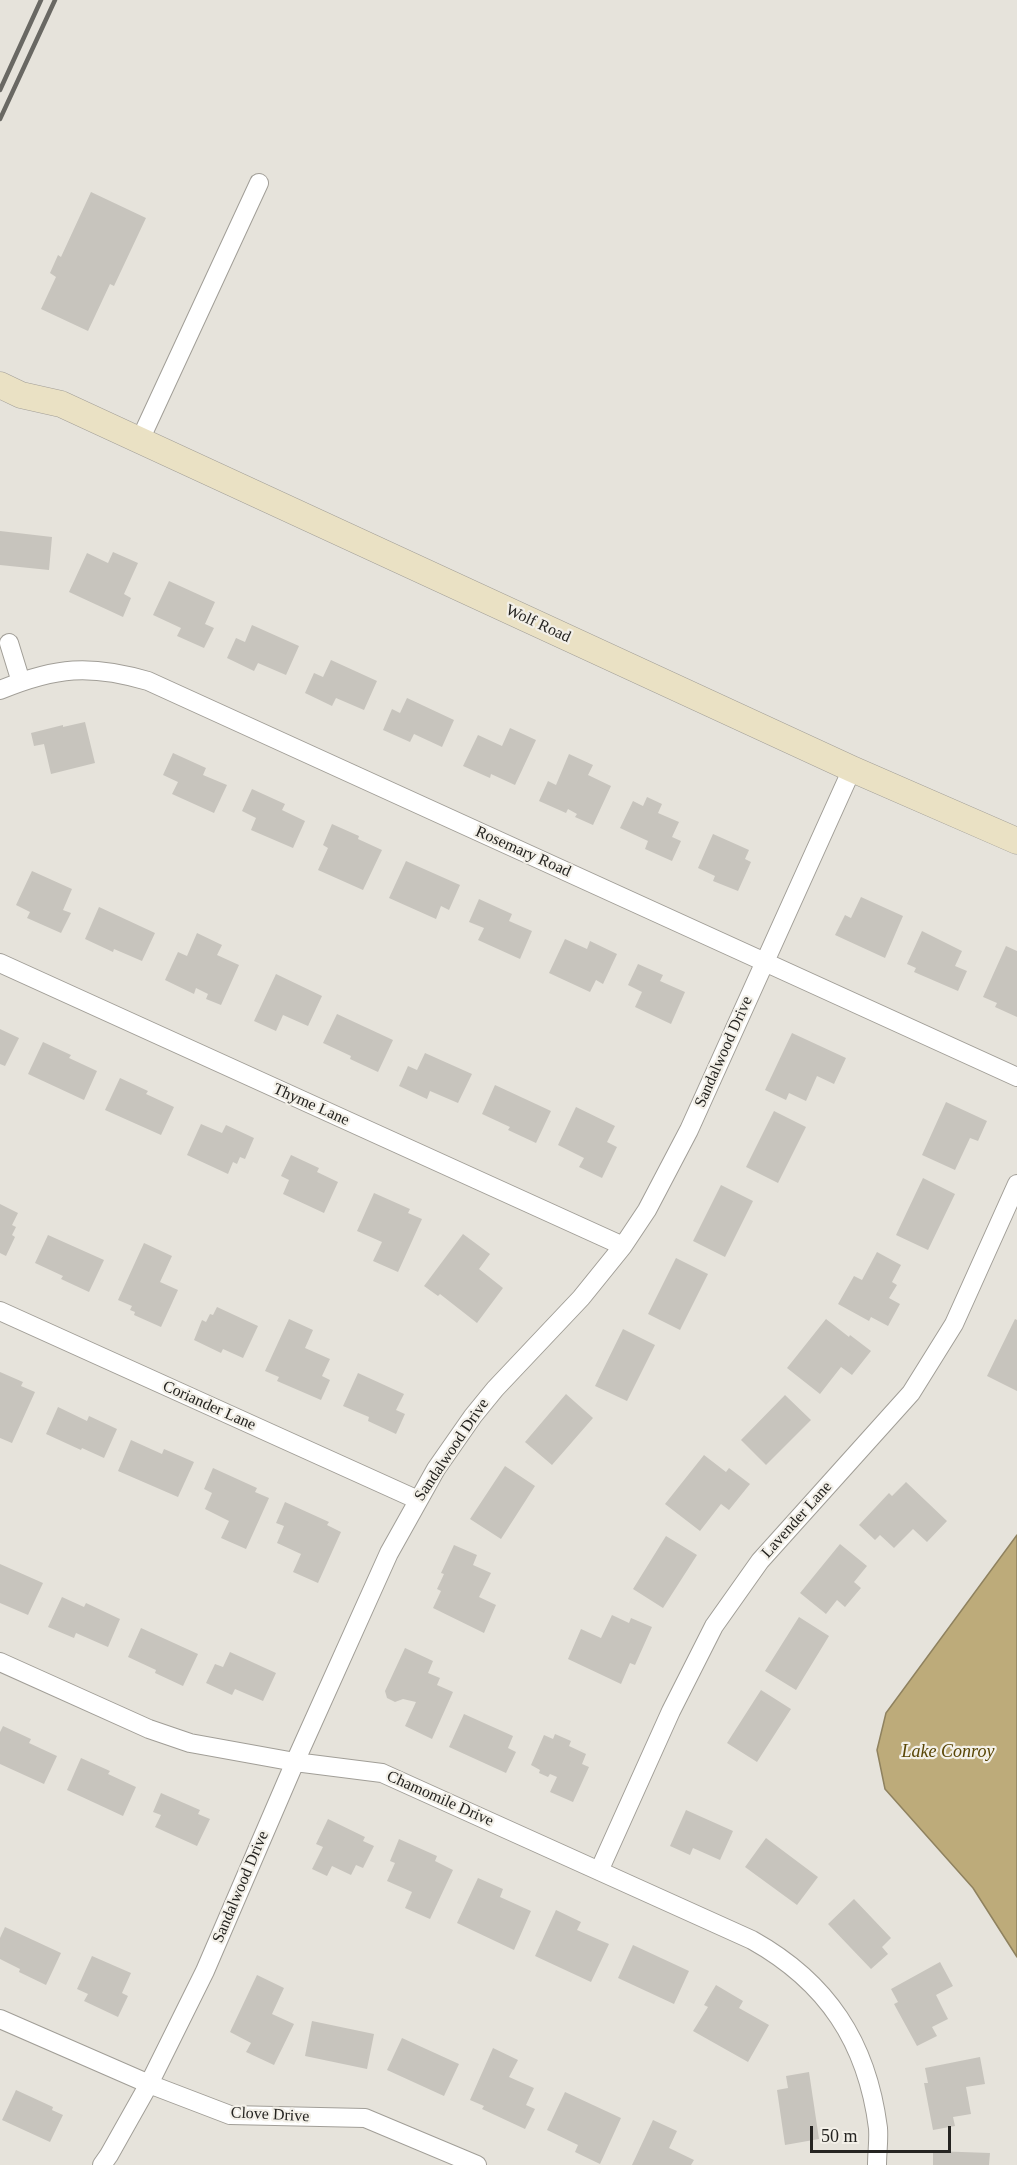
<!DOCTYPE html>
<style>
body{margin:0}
#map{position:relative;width:1017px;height:2165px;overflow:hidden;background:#e6e3db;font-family:Georgia,serif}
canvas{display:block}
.scale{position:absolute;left:810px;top:2126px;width:141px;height:27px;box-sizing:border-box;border:3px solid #252421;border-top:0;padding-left:8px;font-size:18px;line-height:21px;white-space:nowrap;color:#252421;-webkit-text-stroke:4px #f3f0e8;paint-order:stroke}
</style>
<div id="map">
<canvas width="1017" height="2165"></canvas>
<div class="scale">50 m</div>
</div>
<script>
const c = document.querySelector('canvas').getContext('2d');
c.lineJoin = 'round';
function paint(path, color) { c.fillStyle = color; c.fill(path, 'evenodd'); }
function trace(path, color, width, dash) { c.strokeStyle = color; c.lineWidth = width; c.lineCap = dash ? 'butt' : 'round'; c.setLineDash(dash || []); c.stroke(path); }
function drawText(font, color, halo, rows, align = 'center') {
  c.font = font + ' Georgia,serif'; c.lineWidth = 4.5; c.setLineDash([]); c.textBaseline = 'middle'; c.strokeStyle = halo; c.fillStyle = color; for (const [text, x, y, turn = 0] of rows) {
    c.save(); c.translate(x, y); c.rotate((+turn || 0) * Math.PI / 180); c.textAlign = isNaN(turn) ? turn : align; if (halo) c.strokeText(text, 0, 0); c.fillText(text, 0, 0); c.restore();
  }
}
const water = new Path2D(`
 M1017,1535V1957L973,1888L885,1789L877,1750L886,1713Z`);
paint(water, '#bdab7a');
trace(water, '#8f825f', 1.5);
paint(new Path2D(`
 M91,192L146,218L114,286L110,284L88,331L41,309L56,277L50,273L58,255L61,257Z
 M0,531L52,537L49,570L0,565Z
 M113,552L138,563L124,594L131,598L123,617L69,592L87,553L108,563Z
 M169,581L215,602L205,624L214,628L204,648L177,636L181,628L153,615Z
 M252,625L299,646L286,675L258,663L254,671L227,658L236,638L245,642Z
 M331,660L377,681L364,710L336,698L332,706L305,693L314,673L323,677Z
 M407,698L454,720L442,747L414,734L410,742L383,730L392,709L400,713Z
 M85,722L95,763L51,774L44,744L34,746L31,733L63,725V727Z
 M510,728L536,740L515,785L491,774L490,778L463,766L478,735L502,746Z
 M173,753L206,768L203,775L227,785L214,813L172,794L178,782L163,775Z
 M569,754L593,765L588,775L611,786L593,825L575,817L577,814L568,809L566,813L539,801L548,781L556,785Z
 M252,789L285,804L282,810L305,821L293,848L251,830L256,818L242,811Z
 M647,797L662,804L658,813L679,822L672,837L681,841L672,861L645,849L648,841L620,828L633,801L643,806Z
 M332,824L359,836L358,839L382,850L363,890L318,870L328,848L323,845Z
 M713,834L749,850L745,859L751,862L738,891L713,881L715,876L698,868Z
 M406,861L460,885L449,910L441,906L436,919L389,898Z
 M32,871L72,889L63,910L71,913L61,933L27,918L30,912L16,905Z
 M861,897L903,916L885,958L835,935L845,915L851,918Z
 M479,899L512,914L509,921L532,931L520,959L478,940L484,928L469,922Z
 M99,907L155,933L142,961L114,949L113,952L85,939Z
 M922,931L962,951L955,966L967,971L958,991L914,972L916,968L907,964Z
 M197,933L222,945L217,955L239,965L221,1005L206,999L208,994L196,988L194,994L165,980L178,952L187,956Z
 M565,939L587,949L590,941L617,954L603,984L596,980L590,992L549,973Z
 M1006,946L1017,951V1017L995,1007L997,1003L983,997Z
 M638,964L663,975L660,981L685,992L671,1024L635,1007L642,992L628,985Z
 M276,974L322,996L308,1026L283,1015L276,1031L254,1021Z
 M337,1014L393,1040L378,1072L350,1059L351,1056L323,1043Z
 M0,1029L19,1038L5,1066L0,1064Z
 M792,1033L846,1058L834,1084L817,1076L806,1101L789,1093L786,1100L765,1090Z
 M43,1042L71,1055L69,1058L97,1071L84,1100L28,1074Z
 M425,1053L472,1074L458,1103L430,1091L427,1099L399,1086L408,1066L417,1070Z
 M120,1078L148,1091L146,1094L174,1107L161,1135L105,1110Z
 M495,1085L551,1111L536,1143L508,1130L510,1127L482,1114Z
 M946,1102L987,1121L978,1141L970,1138L955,1170L922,1155Z
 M576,1107L615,1126L607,1142L617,1147L602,1178L579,1167L584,1158L558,1145Z
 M774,1111L806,1127L778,1183L746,1167Z
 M201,1124L222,1133L226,1125L254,1138L245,1159L240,1157L237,1164L233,1162L228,1174L187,1155Z
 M291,1155L319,1168L317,1172L338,1182L324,1213L283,1194L289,1180L281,1176Z
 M923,1178L955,1194L928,1250L896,1235Z
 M721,1185L753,1201L725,1257L693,1241Z
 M374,1193L410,1209L408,1213L422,1219L398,1272L373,1261L382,1242L357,1231Z
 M0,1204L18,1213L12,1225L16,1227L12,1235L15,1237L6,1256L0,1253Z
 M463,1234L490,1254L479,1269L503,1288L477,1323L440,1294L438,1296L424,1286Z
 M48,1235L104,1260L89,1292L61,1279L63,1276L35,1263Z
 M144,1243L172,1256L160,1282L178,1290L161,1327L134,1315L135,1312L130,1310L132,1306L118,1300Z
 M877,1252L901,1265L892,1282L897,1285L889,1298L900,1304L888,1326L871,1317L869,1321L838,1304L854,1276L862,1280Z
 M676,1258L708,1274L680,1330L648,1314Z
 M217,1307L258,1326L243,1358L223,1349L221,1353L194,1340L202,1320L206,1322L210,1314L213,1315Z
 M289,1319L313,1330L305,1348L330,1359L322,1376L330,1380L321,1400L277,1381L279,1377L265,1371Z
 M826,1319L849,1337L850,1335L871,1351L852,1375L841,1367L820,1394L787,1368Z
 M1015,1319L1017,1320V1391L987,1376Z
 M623,1329L655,1345L627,1401L595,1386Z
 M0,1372L23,1382L21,1386L35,1392L12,1443L0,1438Z
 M358,1373L404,1394L396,1410L405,1414L396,1434L368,1421L369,1417L343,1406Z
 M566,1394L593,1418L552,1465L525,1442Z
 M785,1395L811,1420L766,1465L741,1440Z
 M58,1407L87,1421L89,1416L117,1429L104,1458L82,1448L81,1450L46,1434Z
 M131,1440L162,1454L164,1449L194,1462L178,1497L118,1471Z
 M704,1455L726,1472L729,1468L750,1484L729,1510L721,1504L700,1531L665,1504Z
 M505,1466L535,1486L501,1539L470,1519Z
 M213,1468L257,1488L255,1492L269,1498L246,1549L221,1538L229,1521L205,1509L212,1493L204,1489Z
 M906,1482L947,1521L927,1542L913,1529L894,1548L880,1535L875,1540L859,1525L889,1493L892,1496Z
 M285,1502L329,1522L327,1525L341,1532L318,1583L293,1572L301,1554L277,1543L284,1526L276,1523Z
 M666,1536L697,1555L663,1608L633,1589Z
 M840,1544L867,1566L854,1582L861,1588L845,1607L837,1600L826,1614L800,1593Z
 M454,1545L477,1555L473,1565L491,1573L479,1597L496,1605L484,1633L433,1608L441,1591L437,1589L444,1574L441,1573Z
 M0,1564L43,1583L28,1615L0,1603Z
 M62,1597L84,1607L86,1603L120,1619L108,1647L76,1633L74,1638L48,1627Z
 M612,1615L629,1623L631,1618L652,1627L635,1665L630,1663L621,1684L568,1659L581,1629L601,1638Z
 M799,1617L829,1636L796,1690L765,1671Z
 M141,1628L198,1654L183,1686L155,1673L156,1670L128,1657Z
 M405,1648L433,1661L428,1673L440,1678L437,1685L453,1692L432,1739L405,1726L416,1702L403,1699L395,1702L387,1698L385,1691Z
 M230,1652L276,1673L263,1701L235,1689L232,1695L206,1683L215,1664L223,1667Z
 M761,1690L791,1709L757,1762L727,1743Z
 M464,1714L513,1736L508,1748L516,1752L506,1773L449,1747Z
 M3,1726L31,1739L29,1743L57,1756L44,1784L0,1764V1732Z
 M555,1734L571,1741L569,1746L586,1754L582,1764L589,1767L573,1802L550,1792L557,1777L550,1774L548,1777L539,1773L540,1770L531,1765L544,1735L553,1739Z
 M81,1758L110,1771L108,1774L136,1787L123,1816L67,1790Z
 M161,1793L200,1810L198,1814L210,1819L197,1846L155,1827L161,1815L153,1812Z
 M686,1810L733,1831L720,1860L693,1848L690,1855L670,1846Z
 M328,1819L365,1837L363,1841L374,1846L363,1868L356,1865L351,1875L332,1866L327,1876L312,1869L323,1847L316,1844Z
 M766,1838L818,1877L797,1905L745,1867Z
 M399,1839L437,1856L435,1861L453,1870L430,1919L405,1908L412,1892L387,1881L395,1863L390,1861Z
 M478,1878L503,1889L500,1897L531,1911L514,1950L457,1923Z
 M854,1899L891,1938L882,1947L888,1954L871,1969L828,1924Z
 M556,1910L581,1922L577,1930L609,1944L591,1982L535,1956Z
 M5,1927L61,1953L46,1985L19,1972L20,1969L0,1959V1938Z
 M633,1945L689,1971L674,2004L618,1978Z
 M92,1956L131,1973L122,1993L128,1996L118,2017L84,2001L88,1994L77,1989Z
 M940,1962L953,1986L936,1995L948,2019L932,2027L937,2036L917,2046L894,2004L898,2002L891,1989Z
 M257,1975L284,1988L272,2014L294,2024L274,2065L246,2052L251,2043L230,2032Z
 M716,1985L743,2001L739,2008L769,2025L748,2062L693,2031L708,2007L704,2005Z
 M312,2021L374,2034L367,2069L305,2056Z
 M402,2038L459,2064L444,2096L387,2070Z
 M493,2048L518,2060L509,2077L534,2088L526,2105L535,2109L525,2129L482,2109L484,2106L470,2100Z
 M980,2057L985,2084L966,2087L971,2114L953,2117L955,2126L933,2130L924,2083H928L925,2068Z
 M809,2072L819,2139L785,2145L777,2090L788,2088L786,2076Z
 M16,2090L53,2107L52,2110L63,2115L50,2142L2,2120Z
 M565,2092L621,2118L600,2164L575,2152L578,2145L547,2130Z
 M653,2120L677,2131L669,2148L694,2160L691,2165H632Z
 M933,2151L990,2153L989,2165H933Z`), '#c7c4bd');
const street = new Path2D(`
 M140,440L259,183
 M9,643L21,682
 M0,690C56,667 90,664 148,681L1017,1077
 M0,963L623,1246
 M0,1311L418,1500
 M0,1662L149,1729L190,1743L295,1762L382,1773L752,1940C827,1982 867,2042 878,2128C879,2140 877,2153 877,2165
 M599,1871L671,1711L714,1626L760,1561L911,1393L954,1324L1017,1184
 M0,2019L149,2084L230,2115L365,2118L477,2165
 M102,2165L109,2155L149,2084L205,1971L295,1762L389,1553L436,1469L473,1416L495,1389L581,1298L623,1246L647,1210L689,1130L852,769`);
const secondary = new Path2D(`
 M0,385L21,395L61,404L852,769L1017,841`);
trace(street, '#a19e97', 20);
trace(secondary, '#a19e97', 27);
trace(street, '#fff', 18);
trace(secondary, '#eae1c4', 26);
trace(new Path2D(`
 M0,90L41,0
 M0,119L55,0`), '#696863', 4.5);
drawText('16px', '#252421', '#f3f0e8', [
 ["Wolf Road",538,624,25],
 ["Rosemary Road",523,852,24],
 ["Sandalwood Drive",724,1052,-66],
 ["Thyme Lane",311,1105,24],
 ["Coriander Lane",209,1406,24],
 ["Sandalwood Drive",452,1450,-56],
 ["Lavender Lane",797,1520,-48],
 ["Chamomile Drive",440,1799,24],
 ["Sandalwood Drive",241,1887,-67],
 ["Clove Drive",270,2115,3]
]);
drawText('italic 18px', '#594606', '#f3f0e8', [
 ["Lake Conroy",948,1752]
]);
</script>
